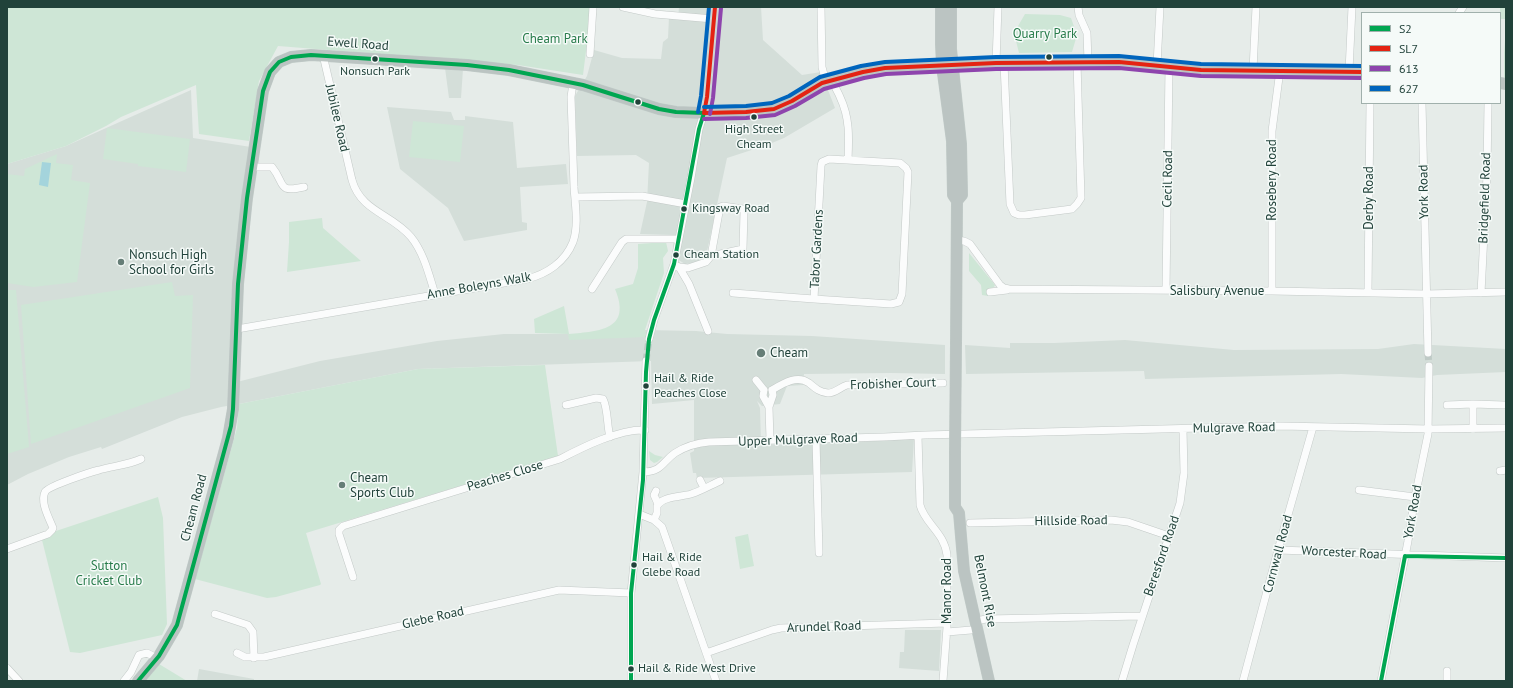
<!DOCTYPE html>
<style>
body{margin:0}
#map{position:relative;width:1513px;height:688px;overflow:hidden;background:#e6ece9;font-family:"PT Sans",sans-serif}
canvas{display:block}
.frame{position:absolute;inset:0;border:8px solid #21423a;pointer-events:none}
.legend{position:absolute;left:1361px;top:12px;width:140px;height:92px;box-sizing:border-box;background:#f5faf8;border:1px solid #a0b0ac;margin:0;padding:5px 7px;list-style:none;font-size:12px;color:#21423a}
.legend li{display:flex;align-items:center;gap:8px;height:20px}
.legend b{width:20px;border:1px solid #a0b0ac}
</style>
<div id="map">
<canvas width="1513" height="688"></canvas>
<div class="frame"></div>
<ul class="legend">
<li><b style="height:5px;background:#00a651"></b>S2</li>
<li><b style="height:5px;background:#e42313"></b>SL7</li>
<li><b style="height:5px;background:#8e44ad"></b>613</li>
<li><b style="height:5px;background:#0065bd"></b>627</li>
</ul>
</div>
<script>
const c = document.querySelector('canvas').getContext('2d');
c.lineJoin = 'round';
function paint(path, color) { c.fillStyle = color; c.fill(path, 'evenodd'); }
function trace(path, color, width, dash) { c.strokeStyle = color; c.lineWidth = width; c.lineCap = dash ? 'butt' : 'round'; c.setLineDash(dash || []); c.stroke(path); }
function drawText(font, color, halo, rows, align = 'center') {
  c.font = font + ' "PT Sans",sans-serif'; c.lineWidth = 3; c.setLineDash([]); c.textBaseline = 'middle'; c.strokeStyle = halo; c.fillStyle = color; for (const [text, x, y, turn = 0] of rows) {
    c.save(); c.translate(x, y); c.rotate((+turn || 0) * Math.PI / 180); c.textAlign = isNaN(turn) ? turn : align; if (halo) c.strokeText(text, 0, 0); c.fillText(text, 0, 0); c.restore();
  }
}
paint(new Path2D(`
 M679,7H761L763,40L802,75L821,72L835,108L784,138L767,145L727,158L705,261L685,264L674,257L673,235L640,234L647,202L649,163L636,155L577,156L575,96L587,76L594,50L622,58L661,59L663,42L668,38L669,17L678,18Z
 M445,68L463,69L461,98H449Z
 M191,90L193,138L251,147L236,247L234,276L233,327L229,384L320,361L437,341L504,334H586L644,330L696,331L727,334L812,336L945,345V374L891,373L804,374L803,385L787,386L780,404L762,406L757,401L760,408L761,444L792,445L914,439L912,472L697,478L696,473H693L690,453L694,451V400L652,404L651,361L418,369L239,404L221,407L182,417L102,449L101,447L69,457L28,474L7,485V164L66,146Z
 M387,107L451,112L454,120H465V116L513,122L517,168L566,164L568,184L520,187L522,222L527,223V230L464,241L448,208L400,169Z
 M1125,340L1234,350L1378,349L1414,344L1506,349V372L1437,375L1422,378L1341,374L1145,379L1144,371L966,374L965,345L1010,348V343H1054Z
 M905,630H941L939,671L899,668L900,652H904Z
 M199,669L254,679V681H197Z`), '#d4ded9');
paint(new Path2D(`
 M7,7H590V19L583,75L518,65L278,46L259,81L249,141L199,134L196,85L121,117L106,126L66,146L7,164Z
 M1500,7H1506V19H1500Z
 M1025,14L1060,15L1071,18L1077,35L1072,52L1019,53L1014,33Z
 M1506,26V78H1504V53Z
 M413,121L464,126L460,162L409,157Z
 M107,128L190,139L186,172L138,166V164L103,159Z
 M57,154L56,163L73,165L71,180L90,183L77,282L33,287L7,283V174L24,176L25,169Z
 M322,218L323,228L361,261L287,272L289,242V222Z
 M666,242L668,251L663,258L664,273L645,330L646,337L569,340L568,334L535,333L534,319L564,306L569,334C600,331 632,330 615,289L633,284L638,268V244Z
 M969,253L995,285L994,287L988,289V296L982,295L981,285L969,271Z
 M172,282L175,296L193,295L190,388L31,444L21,305Z
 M7,290H16L29,447L7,454Z
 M545,365L558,456L306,533L321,584L320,585L276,597L267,598L195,579L237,428L239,404L418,369Z
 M649,451L655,455L663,457L657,462L654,463L650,460Z
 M158,497L163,518L167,624L162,635L80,653L70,652L41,536Z
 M748,534L754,566L740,569L735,537Z
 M159,664L187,681H145Z`), '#cee6d6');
paint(new Path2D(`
 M42,162L51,163L48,187L39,185Z`), '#a4d4dc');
trace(new Path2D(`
 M1428,353L1429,366
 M646,361L649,339`), '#bfcac6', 7, [7, 3.5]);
const minor = new Path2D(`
 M623,7L655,14L713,19
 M821,7L822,67L826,82
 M1078,7L1079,15L1087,33L1088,62
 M1459,13L1463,7
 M590,54L593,7
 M323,55L352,180C361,212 392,214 411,237C424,253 429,275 435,294
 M996,63L998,7
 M1004,63L1010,204L1014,213L1019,215H1025L1072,209L1077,204L1081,198L1077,62
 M1157,65L1160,7
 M1253,70L1256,7
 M1349,71L1352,7
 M832,80C834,86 838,92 840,97C850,118 849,138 848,160
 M1422,103L1428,353
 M829,159L900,163L906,168L908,172L902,294L899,302L891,304L814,299L821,166L822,162Z
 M252,167H272C286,184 276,193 304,187
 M575,197L642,196L686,204
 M957,240L964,241L970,244L1000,285L1004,288L1009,289L1272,291L1426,294L1506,292
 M674,264L679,267L688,268L706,262L711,256L743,249L744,211L743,209L723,206L720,207L711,256
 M679,267L689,284L708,331
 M592,289L622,242L626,239H679
 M1166,290L1169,67
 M1272,291V131L1280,70
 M990,292L1007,290
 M1368,292L1370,103
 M733,293L814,299
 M1481,293L1487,175L1488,103
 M237,329L527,279C547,274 565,262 573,242C579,225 575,204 574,187C573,157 572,127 571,97L573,83
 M649,339L654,320L674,264L691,178L699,129L704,113
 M756,380L764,390
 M764,390L763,396L769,407L770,440
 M772,390C782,384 797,374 809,383C815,388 819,392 828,393C836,393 840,387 847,385L943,383
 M566,405L596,398L603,399C608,408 607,427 610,437
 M1447,405L1473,404L1504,405
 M769,407L773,395L772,390
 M1473,429V404
 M918,436L920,505C925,524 944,532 947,555V627L943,681
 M816,439L819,553
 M1500,471L1506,470
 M643,472C662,472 662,462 675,453C686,446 696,443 709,442L884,437L925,435L1280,426L1429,429L1506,428
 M700,480L704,488
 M1359,490L1415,497
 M656,491L654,495L658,504
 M639,514L654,520L662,527L716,681
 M654,520L657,513V506C663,496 681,497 691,494C701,491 711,485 720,481
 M970,523L1111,520L1128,522L1169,536
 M7,549L48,534L52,530L53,528C49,518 40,502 45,492C48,486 91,472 99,470C113,466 128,465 141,459
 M1278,550L1506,558
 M353,577L339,534V530L343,526L560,459C583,447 619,429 645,430
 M215,614L248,625L253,632L254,658
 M976,621L986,619L1142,616
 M947,632L971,630
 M237,653L245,657H264L559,590L631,593
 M706,653L772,630L781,628L947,623
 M7,668L19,681
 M124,681L131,672L139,655L147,653L157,658
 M631,681V593L643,472L646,361
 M1122,681L1133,645L1180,503L1184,473L1183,429
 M1243,681L1278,550L1313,427
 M1381,681L1408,541L1415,497L1428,434L1429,366
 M1447,681V671`);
const major = new Path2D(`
 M704,113L707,97L715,7`);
const highway = new Path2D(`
 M941,7V44L942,66L952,141L953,195L957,201L956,344
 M951,7V49L961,144L962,195L957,201
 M1500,83L1506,84
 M955,451V507L959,513L964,571L989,681
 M138,681L159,656L177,625L228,438L233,409L238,284L247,198L263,91L270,72L279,62L291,57L311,55L467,65L509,70L583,85L659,109L676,112L704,113L746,112L774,109L792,101L822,83L863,72L885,68L996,63L1088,62H1119L1201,70L1362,72`);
trace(minor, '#c3c9c7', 8);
trace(major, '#c1cbc8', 10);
trace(highway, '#c1cbc8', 12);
trace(minor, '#fbfcfc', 7);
trace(major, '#ced7d5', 9);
trace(highway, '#bbc4c2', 11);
const highwayBridge = new Path2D(`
 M955,451L956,344`);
trace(highwayBridge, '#c1cbc8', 12, []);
trace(highwayBridge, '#bbc4c2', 11);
trace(new Path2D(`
 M1405,556L1506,558
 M138,681L159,656L177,625L231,426L233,409L238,284L247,198L263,91L270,72L279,62L291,57L311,55L467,65L509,70L583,85L659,109L676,112L704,113
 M631,681V593L643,480L646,372L649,339L654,320L674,264L699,129L704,113
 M1381,681L1405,556`), '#00a651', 4);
trace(new Path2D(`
 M704,113L746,112L774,109L792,101L822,83L863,72L885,68L996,63L1119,62L1201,70L1362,72
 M704,113L707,97L715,7`), '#e42313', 4);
trace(new Path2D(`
 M710,114L713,98L721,8
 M704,119L746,118L775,115L795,106L824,89L864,78L886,74L996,69L1119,68L1201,76L1362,78`), '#8e44ad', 4);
trace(new Path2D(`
 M704,107L746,106L772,103L789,96L820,77L861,66L885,62L996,57L1119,56L1201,64L1362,66
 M698,112L701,96L709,7`), '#0065bd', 4);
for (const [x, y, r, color] of [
 [1049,57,3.5,"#21423a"],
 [375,59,3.5,"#21423a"],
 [638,102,3.5,"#21423a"],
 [754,117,3.5,"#21423a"],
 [684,209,3.5,"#21423a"],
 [676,255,3.5,"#21423a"],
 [121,262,4,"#667e77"],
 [761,353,5,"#667e77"],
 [646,386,3.5,"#21423a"],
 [342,485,4,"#667e77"],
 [634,565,3.5,"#21423a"],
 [631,669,3.5,"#21423a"]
]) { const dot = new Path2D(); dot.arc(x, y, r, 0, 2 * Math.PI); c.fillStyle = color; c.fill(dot); trace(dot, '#f5faf8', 1.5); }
drawText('12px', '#21423a', '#f5faf8', [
 ["Nonsuch Park",375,72,"center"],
 ["High Street",754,130,"center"],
 ["Cheam",754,145,"center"],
 ["Kingsway Road",692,209],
 ["Cheam Station",684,255],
 ["Hail & Ride",654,379],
 ["Peaches Close",654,394],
 ["Hail & Ride",642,558],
 ["Glebe Road",642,573],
 ["Hail & Ride West Drive",638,669]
], 'left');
drawText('13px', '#287c4b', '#f5faf8', [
 ["Quarry Park",1045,34],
 ["Cheam Park",555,39],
 ["Sutton",109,566],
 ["Cricket Club",109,581]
]);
drawText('13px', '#21423a', '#f5faf8', [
 ["Ewell Road",358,44,4],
 ["Jubilee Road",337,118,77],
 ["Cecil Road",1168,179,-89],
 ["Rosebery Road",1272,180,-90],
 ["York Road",1424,192,-91],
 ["Derby Road",1369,198,-90],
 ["Bridgefield Road",1485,198,-88],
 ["Tabor Gardens",817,249,-87],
 ["Anne Boleyns Walk",479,286,-10],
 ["Salisbury Avenue",1217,291],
 ["Frobisher Court",893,384,-2],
 ["Mulgrave Road",1234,428,-1],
 ["Upper Mulgrave Road",798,440,-2],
 ["Peaches Close",505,476,-17],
 ["Cheam Road",194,508,-75],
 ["York Road",1413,512,-80],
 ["Hillside Road",1071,521,-1],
 ["Worcester Road",1344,553,3],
 ["Cornwall Road",1278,554,-75],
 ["Beresford Road",1162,556,-71],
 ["Manor Road",947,591,-90],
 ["Belmont Rise",985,591,79],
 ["Glebe Road",433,618,-13],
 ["Arundel Road",824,627,-2]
]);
drawText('13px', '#21423a', '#f5faf8', [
 ["Nonsuch High",129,255],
 ["School for Girls",129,270],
 ["Cheam",770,353],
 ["Cheam",350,478],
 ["Sports Club",350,493]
], 'left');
</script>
